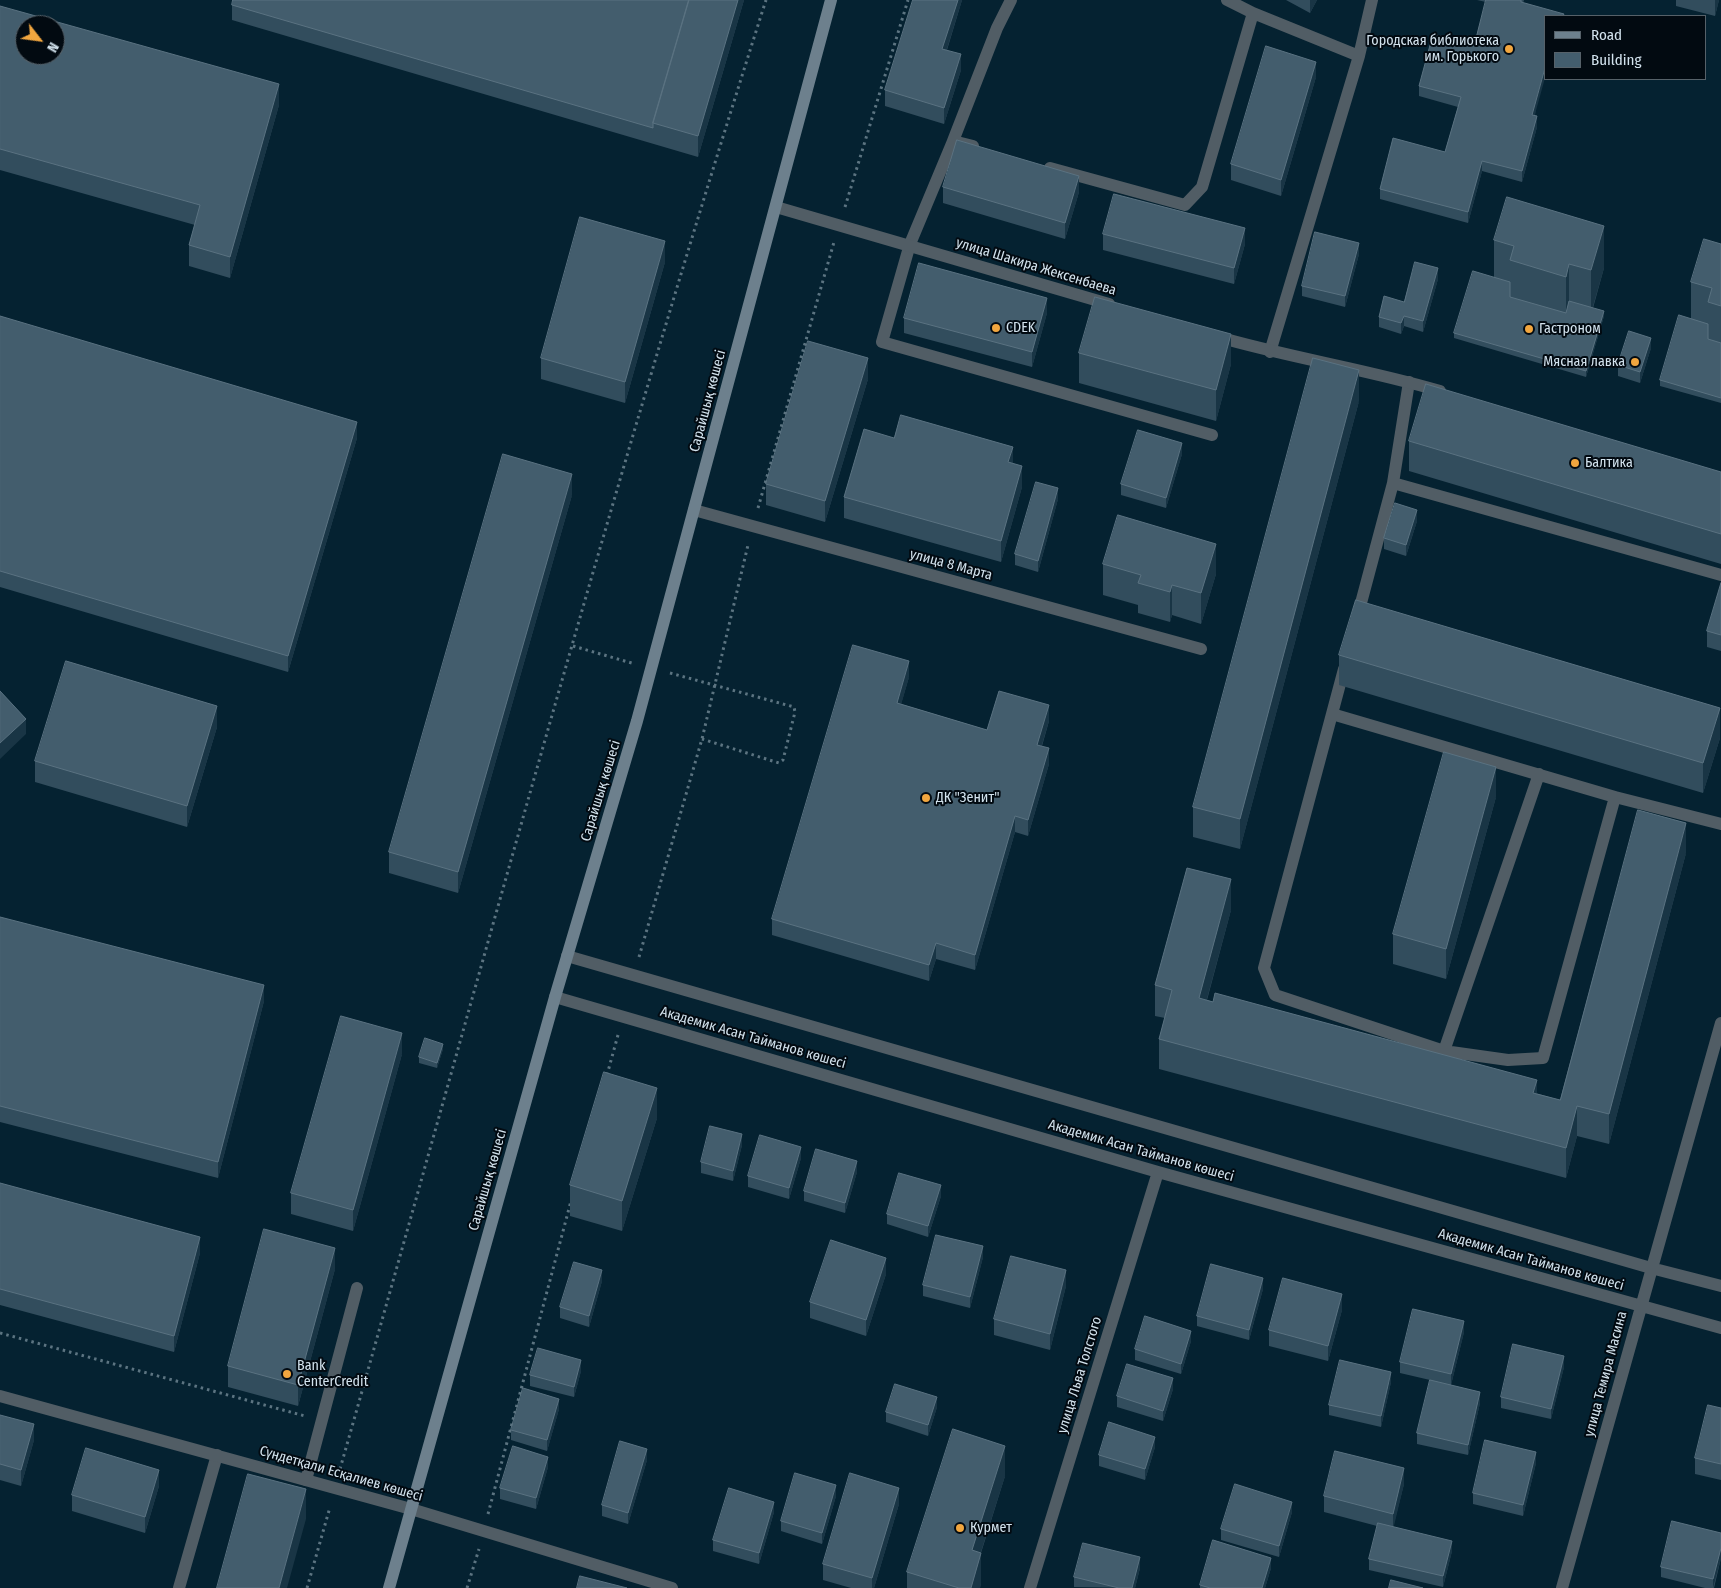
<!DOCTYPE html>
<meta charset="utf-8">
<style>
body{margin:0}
#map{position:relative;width:1721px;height:1588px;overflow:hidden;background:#052231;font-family:"Fira Sans Condensed",sans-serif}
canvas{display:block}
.legend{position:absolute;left:1544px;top:15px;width:162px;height:65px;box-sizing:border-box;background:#020a11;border:1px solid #566169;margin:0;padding:6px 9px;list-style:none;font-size:15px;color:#d3e3ee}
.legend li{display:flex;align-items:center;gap:10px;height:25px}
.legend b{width:25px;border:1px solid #566169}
.north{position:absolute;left:15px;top:15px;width:50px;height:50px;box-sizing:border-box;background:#020a11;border:1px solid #566169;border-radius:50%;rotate:120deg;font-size:14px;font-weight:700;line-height:20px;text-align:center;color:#d3e3ee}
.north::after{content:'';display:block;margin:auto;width:18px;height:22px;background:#f1a63f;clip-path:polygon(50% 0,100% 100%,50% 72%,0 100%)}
</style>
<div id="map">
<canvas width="1721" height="1588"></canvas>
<ul class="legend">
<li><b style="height:6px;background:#6d808d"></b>Road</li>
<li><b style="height:14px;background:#435d6d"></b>Building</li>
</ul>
<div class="north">N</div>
</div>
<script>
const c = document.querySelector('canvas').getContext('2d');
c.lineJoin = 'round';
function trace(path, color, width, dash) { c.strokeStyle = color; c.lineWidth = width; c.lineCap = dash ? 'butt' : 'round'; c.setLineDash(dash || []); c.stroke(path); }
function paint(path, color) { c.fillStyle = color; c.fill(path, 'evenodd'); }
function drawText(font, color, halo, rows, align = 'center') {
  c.font = font + ' "Fira Sans Condensed",sans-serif'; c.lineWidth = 4; c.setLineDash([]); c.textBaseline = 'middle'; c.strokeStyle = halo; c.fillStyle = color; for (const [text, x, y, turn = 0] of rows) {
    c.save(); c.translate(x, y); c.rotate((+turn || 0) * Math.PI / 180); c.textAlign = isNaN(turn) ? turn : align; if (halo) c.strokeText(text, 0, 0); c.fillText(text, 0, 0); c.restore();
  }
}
trace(new Path2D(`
 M845,207L908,0
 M758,508L834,242
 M573,646L635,664
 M670,673L794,707L795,712L783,760L779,763L702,739
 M639,957L702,739L748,545
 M607,1075L618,1035
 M0,1333L305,1416
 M340,1469C479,979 611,486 766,0
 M488,1514L571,1201
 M307,1588L330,1507
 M467,1588L479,1549`), '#5c7481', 3, [2.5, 4]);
trace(new Path2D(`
 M1227,0L1253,13
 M953,141L997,28L1011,0
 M973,146L953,141L910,244L882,342L1212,435
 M1050,168L1185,205L1202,187L1253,13L1359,56
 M1270,352L1359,56L1372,0
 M1393,483L1721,575
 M1357,618L1393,483L1409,382
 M1344,669L1264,968L1275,995L1444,1051L1508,1060L1543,1058L1615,797L1721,824
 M1332,714L1615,797
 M1444,1051L1539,774
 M306,1480L357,1288
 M179,1588L217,1455`), '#515d65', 12);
trace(new Path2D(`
 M776,207L1109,304
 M1215,336C1290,358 1366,369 1440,391
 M694,510L1201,649
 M567,956L1651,1268L1721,1286
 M555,997L1158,1172L1721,1328
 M0,1396L411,1509L672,1588
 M1030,1588L1158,1172
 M1562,1588L1721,1023`), '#515d65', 12);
trace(new Path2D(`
 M389,1588L555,997L637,721L831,0`), '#6d808d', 12);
paint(new Path2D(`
 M233,0H744L698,157L232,20V5Z
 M913,0H962L947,50L961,70L944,124L885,106V90Z
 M1286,0H1317L1310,13Z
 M1477,0H1524L1523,3L1564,16H1545L1535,115L1537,127L1522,182L1482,171L1468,223L1380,199V189L1445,152L1458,107L1419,96V86L1474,45L1486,2Z
 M1676,0H1719L1715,16L1676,6Z
 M0,6L279,105L230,278L189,266V245L195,225L0,170Z
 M1316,77L1281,196L1231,180V164Z
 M943,187L1079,192L1065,239L943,203Z
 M1103,234L1245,244L1234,284L1103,250Z
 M1494,240L1604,268L1593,308L1604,316L1586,377L1454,338V333L1494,277Z
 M1721,244V403L1660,386V380L1691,319V282Z
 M1359,254L1345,307L1302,296V286Z
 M665,262L625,403L541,379V358Z
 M1438,279L1423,332L1404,326L1401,334L1379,327V317L1404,302Z
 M1047,313L1032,367L904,333V318Z
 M0,316L357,438L288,672L0,587Z
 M1651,348L1640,383L1618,376V365Z
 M1079,353L1231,364L1216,421L1079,383Z
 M868,379L825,522L766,505V484Z
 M1359,401L1240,849L1193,837V807Z
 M894,438L1013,464L1022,487L1001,562L844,518V497Z
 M1409,441L1721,472V564L1409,471Z
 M1182,454L1166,508L1121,495V484Z
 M572,495L458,893L389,873V852Z
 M1058,499L1038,572L1015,565V554Z
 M1417,521L1406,556L1384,549V538Z
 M1103,564L1216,574L1201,624L1172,615L1170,622L1138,613V605L1103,595Z
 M1721,583V651L1707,647V631Z
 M1339,655L1720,738L1703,793L1339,685Z
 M909,677L901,704L987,730L1049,721L1042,746L1049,764L1028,836L1015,832L975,970L936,959L929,981L772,935V919Z
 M217,727L187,827L35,782V761Z
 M1496,797L1446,979L1393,964V934Z
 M1686,853L1609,1144L1577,1136L1566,1178L1159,1069V1039L1165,1018L1155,1016V985L1231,910L1207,1000L1560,1100Z
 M0,917L264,1001L218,1178L0,1122Z
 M443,1049L437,1068L419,1063V1057Z
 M402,1054L353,1231L291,1214V1193Z
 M657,1118L622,1231L570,1216V1185Z
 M742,1145L733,1181L701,1173V1162Z
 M801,1158L789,1199L748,1187V1176Z
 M857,1172L845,1213L804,1201V1191Z
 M0,1183L200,1253L174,1352L0,1305Z
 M941,1196L928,1237L887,1224V1214Z
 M983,1257L970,1308L923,1296V1285Z
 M335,1269L298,1406L228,1387V1366Z
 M886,1274L866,1336L810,1318V1302Z
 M602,1281L589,1327L560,1318V1307Z
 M1066,1286L1050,1350L994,1335V1319Z
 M1263,1289L1249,1340L1197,1326V1316Z
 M1342,1310L1328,1361L1269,1346V1330Z
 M1464,1332L1451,1385L1480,1403L1468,1455L1417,1444V1433L1430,1380L1400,1373V1362Z
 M1191,1341L1181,1374L1135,1360V1349Z
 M1564,1367L1551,1419L1501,1408V1397Z
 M581,1371L574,1397L530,1386V1375Z
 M1391,1382L1381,1427L1329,1415V1405Z
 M1173,1389L1163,1421L1117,1407V1396Z
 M937,1407L928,1436L886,1422V1412Z
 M1721,1408V1480L1695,1474V1458Z
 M559,1409L547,1451L511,1440V1430Z
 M0,1415L34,1440L21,1486L0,1480Z
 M1155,1447L1145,1480L1099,1466V1455Z
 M647,1460L628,1524L602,1516V1505Z
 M1536,1463L1523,1516L1473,1504V1493Z
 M548,1467L536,1509L500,1499V1488Z
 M1005,1476L981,1553V1583L980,1588H907V1572Z
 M1404,1484L1393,1527L1452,1551L1443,1587L1369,1570V1559L1377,1526L1324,1512V1496Z
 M159,1486L145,1533L72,1511V1495Z
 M836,1496L822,1544L781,1531V1521Z
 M899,1504L874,1588H851L823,1580V1564Z
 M774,1512L759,1564L713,1551V1540Z
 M1292,1512L1279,1557L1221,1540V1529Z
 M1721,1533V1558L1714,1588H1705L1661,1577V1567Z
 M1140,1568L1135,1588L1074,1587V1577Z
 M1271,1568L1265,1588H1200V1585Z`), '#324d5d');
paint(new Path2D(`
 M738,0H744L698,157V136Z
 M958,0H962L942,65V49Z
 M1310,0H1317L1310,13Z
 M1715,0H1719L1715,16Z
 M961,54V70L944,124V108Z
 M1316,62V77L1281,196V180Z
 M1545,68V78L1532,125V115Z
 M279,84V105L230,278V257Z
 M1537,116V127L1522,182V171Z
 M1482,161V171L1468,223V212Z
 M1079,176V192L1065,239V223Z
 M1604,226V268L1591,313V270Z
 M1245,228V244L1234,284V268Z
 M665,241V262L625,403V382Z
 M1359,243V254L1345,307V296Z
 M1569,264V306L1566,319V277Z
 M1438,268V279L1423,332V321Z
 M1047,298V313L1032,367V352Z
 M1604,311V316L1586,377V371Z
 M1404,316V326L1401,334V323Z
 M1231,334V364L1216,421V390Z
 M1651,338V348L1640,383V372Z
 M868,358V379L825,522V501Z
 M1359,370V401L1240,849V819Z
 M357,422V438L288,672V656Z
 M1182,443V454L1166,508V498Z
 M1013,447V468L1008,462Z
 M1022,466V487L1001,562V541Z
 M572,474V495L458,893V872Z
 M1058,488V499L1038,572V561Z
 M1417,510V521L1406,556V545Z
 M1216,544V574L1201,624V593Z
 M1172,585V615L1170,622V592Z
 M909,661V677L897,719V703Z
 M1049,705V721L1037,761V745Z
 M217,706V727L187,827V806Z
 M1720,708V738L1703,793V763Z
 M26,719V734L0,759V743Z
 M1049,748V764L1028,836V820Z
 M1496,767V797L1446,979V949Z
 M1015,816V832L975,970V955Z
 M1686,823V853L1609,1144V1114Z
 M1231,879V910L1199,1028V998Z
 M936,943V959L929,981V965Z
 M264,985V1001L218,1178V1162Z
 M402,1033V1054L353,1231V1210Z
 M443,1044V1049L437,1068V1063Z
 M1537,1080V1110L1533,1093Z
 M657,1088V1118L622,1231V1201Z
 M1577,1106V1136L1566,1178V1148Z
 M742,1134V1145L733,1181V1171Z
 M801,1147V1158L789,1199V1188Z
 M857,1161V1172L845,1213V1203Z
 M941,1185V1196L928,1237V1226Z
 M200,1237V1253L174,1352V1336Z
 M983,1246V1257L970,1308V1297Z
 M335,1248V1269L298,1406V1385Z
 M886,1258V1274L866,1336V1320Z
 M602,1270V1281L589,1327V1316Z
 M1066,1270V1286L1050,1350V1334Z
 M1263,1278V1289L1249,1340V1330Z
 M1342,1294V1310L1328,1361V1346Z
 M1464,1321V1332L1451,1385V1374Z
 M1191,1331V1341L1181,1374V1364Z
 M1564,1356V1367L1551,1419V1409Z
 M581,1360V1371L574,1397V1387Z
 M1391,1372V1382L1381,1427V1416Z
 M1173,1378V1389L1163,1421V1411Z
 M1480,1392V1403L1468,1455V1445Z
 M937,1397V1407L928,1436V1425Z
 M559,1399V1409L547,1451V1440Z
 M34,1424V1440L21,1486V1470Z
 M1155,1437V1447L1145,1480V1469Z
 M1005,1446V1476L972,1580V1550Z
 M647,1449V1460L628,1524V1513Z
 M1536,1452V1463L1523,1516V1505Z
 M548,1457V1467L536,1509V1498Z
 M1404,1468V1484L1393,1530V1514Z
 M159,1470V1486L145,1533V1517Z
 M836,1485V1496L822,1544V1533Z
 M899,1488V1504L874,1588H872V1578Z
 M306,1489V1519L287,1588H279Z
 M774,1502V1512L759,1564V1553Z
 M1292,1502V1512L1279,1557V1546Z
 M1452,1541V1551L1443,1587V1576Z
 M1721,1548V1558L1713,1588V1579Z
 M981,1553V1583L980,1588H971Z
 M1140,1557V1568L1135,1588H1132Z
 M1271,1558V1568L1265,1588H1262Z`), '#193545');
const building = new Path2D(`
 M233,0H689L653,123V128L232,5Z
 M689,0H738L698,136L653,123Z
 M913,0H958L942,49L961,54L944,108L885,90Z
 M1486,0H1521V2L1564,14L1563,16H1545V68L1532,115L1537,116L1522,171L1482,161L1468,212L1380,189L1393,138L1445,152L1461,97L1419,86L1433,34L1474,45Z
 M0,6L279,84L230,257L189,245L200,205L0,149ZM25,25H55V55H25Z
 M1266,46L1316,62L1281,180L1231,164Z
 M957,140L1079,176L1065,223L943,187Z
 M1114,194L1245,228L1234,268L1103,234Z
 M1507,197L1604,226L1591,270L1569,264L1566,277L1510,260L1514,246L1494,240Z
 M580,217L665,241L625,382L541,358Z
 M1315,232L1359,243L1345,296L1302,286Z
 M1704,239L1721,244V306L1708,302L1712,288L1691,282Z
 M1415,262L1438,268L1423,321L1404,316L1401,323L1379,317L1384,296L1404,302Z
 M919,263L1047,298L1032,352L904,318Z
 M1473,271L1510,282V297L1566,313L1569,301L1604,311L1586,371L1454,333Z
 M1095,297L1231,334L1216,390L1079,353Z
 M1679,315L1708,324V339L1721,343V398L1660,380Z
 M0,316L357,422L288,656L0,571Z
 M1629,331L1651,338L1640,372L1618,365Z
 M808,341L868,358L825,501L766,484Z
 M1313,358L1359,370L1240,819L1193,807Z
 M1426,384L1721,472V534L1409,441Z
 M901,415L1013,447L1008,462L1022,466L1001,541L844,497L864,429L894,438Z
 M1138,430L1182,443L1166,498L1121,484Z
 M503,454L572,474L458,872L389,852Z
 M1036,482L1058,488L1038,561L1015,554Z
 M1395,503L1417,510L1406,545L1384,538Z
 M1118,515L1216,544L1201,593L1172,585L1170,592L1138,583L1141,575L1103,564Z
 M1721,583V635L1707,631Z
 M1356,600L1720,708L1703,763L1339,655Z
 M853,645L909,661L897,703L987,730L999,691L1049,705L1037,745L1049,748L1028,820L1015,816L975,955L936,943L929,965L772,919Z
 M66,661L217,706L187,806L35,761Z
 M0,691L26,719L0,743Z
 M1444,752L1496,767L1446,949L1393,934Z
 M1638,810L1686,823L1609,1114L1577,1106L1566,1148L1159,1039L1172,990L1155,985L1187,868L1231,879L1199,998L1213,1002L1215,993L1537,1080L1533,1093L1560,1100Z
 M0,917L264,985L218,1162L0,1106Z
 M341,1016L402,1033L353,1210L291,1193Z
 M425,1038L443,1044L437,1063L419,1057Z
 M604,1072L657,1088L622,1201L570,1185Z
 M710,1126L742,1134L733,1171L701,1162Z
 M760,1135L801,1147L789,1188L748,1176Z
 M816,1149L857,1161L845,1203L804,1191Z
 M899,1173L941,1185L928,1226L887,1214Z
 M0,1183L200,1237L174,1336L0,1289Z
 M264,1229L335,1248L298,1385L228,1366Z
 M936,1235L983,1246L970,1297L923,1285Z
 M831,1240L886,1258L866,1320L810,1302Z
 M1011,1256L1066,1270L1050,1334L994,1319Z
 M574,1262L602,1270L589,1316L560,1307Z
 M1211,1264L1263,1278L1249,1330L1197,1316Z
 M1283,1278L1342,1294L1328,1346L1269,1330Z
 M1413,1309L1464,1321L1451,1374L1400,1362Z
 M1145,1316L1191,1331L1181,1364L1135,1349Z
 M1513,1344L1564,1356L1551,1409L1501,1397Z
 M538,1348L581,1360L574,1387L530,1375Z
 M1340,1360L1391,1372L1381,1416L1329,1405Z
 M1127,1364L1173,1378L1163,1411L1117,1396Z
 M1430,1380L1480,1392L1468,1445L1417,1433Z
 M895,1384L937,1397L928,1425L886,1412Z
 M523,1388L559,1399L547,1440L511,1430Z
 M1708,1405L1721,1408V1464L1695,1458Z
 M0,1415L34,1424L21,1470L0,1464Z
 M1109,1422L1155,1437L1145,1469L1099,1455Z
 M953,1429L1005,1446L972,1550L981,1553L971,1588H959L907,1572Z
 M1485,1440L1536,1452L1523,1505L1473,1493Z
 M620,1441L647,1449L628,1513L602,1505Z
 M513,1446L548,1457L536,1498L500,1488Z
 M86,1448L159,1470L145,1517L72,1495Z
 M1335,1451L1404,1468L1393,1514L1324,1496Z
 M795,1473L836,1485L822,1533L781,1521Z
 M850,1473L899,1488L872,1578L823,1564Z
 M248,1474L306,1489L279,1588H217Z
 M1235,1484L1292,1502L1279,1546L1221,1529Z
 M729,1488L774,1502L759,1553L713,1540Z
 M1672,1521L1721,1533V1548L1713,1579L1661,1567Z
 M1378,1523L1452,1541L1443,1576L1369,1559Z
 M1213,1540L1271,1558L1262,1588H1210L1200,1585Z
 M1083,1543L1140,1557L1132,1588H1119L1074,1577Z
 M580,1576L627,1588H577Z
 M1391,1580L1423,1588H1389Z`);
paint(building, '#435d6d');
trace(building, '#5a7281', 1);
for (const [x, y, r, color] of [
 [1509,49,5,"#f1a63f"],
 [996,328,5,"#f1a63f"],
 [1529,329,5,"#f1a63f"],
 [1635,362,5,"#f1a63f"],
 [1575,463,5,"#f1a63f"],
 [926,798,5,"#f1a63f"],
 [287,1374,5,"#f1a63f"],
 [960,1528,5,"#f1a63f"]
]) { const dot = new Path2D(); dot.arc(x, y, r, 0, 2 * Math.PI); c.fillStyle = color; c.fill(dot); trace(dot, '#020a11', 2); }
drawText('14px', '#d3e3ee', '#020a11', [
 ["Городская библиотека",1499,41,"right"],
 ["им. Горького",1499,57,"right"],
 ["CDEK",1006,328],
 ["Гастроном",1539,329],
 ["Мясная лавка",1625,362,"right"],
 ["Балтика",1585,463],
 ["ДК \"Зенит\"",936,798],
 ["Bank",297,1366],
 ["CenterCredit",297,1382],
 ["Курмет",970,1528]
], 'left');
drawText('14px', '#d3e3ee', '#020a11', [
 ["улица Шакира Жексенбаева",1036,267,17],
 ["Сарайшық көшесі",708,401,-75],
 ["улица 8 Марта",951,565,15],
 ["Сарайшық көшесі",601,791,-73],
 ["Академик Асан Тайманов көшесі",753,1038,16],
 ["Академик Асан Тайманов көшесі",1141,1151,16],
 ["Сарайшық көшесі",488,1180,-74],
 ["Академик Асан Тайманов көшесі",1531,1260,16],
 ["улица Темира Масина",1606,1374,-75],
 ["улица Льва Толстого",1080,1375,-73],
 ["Сүндетқали Есқалиев көшесі",341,1474,16]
]);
</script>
